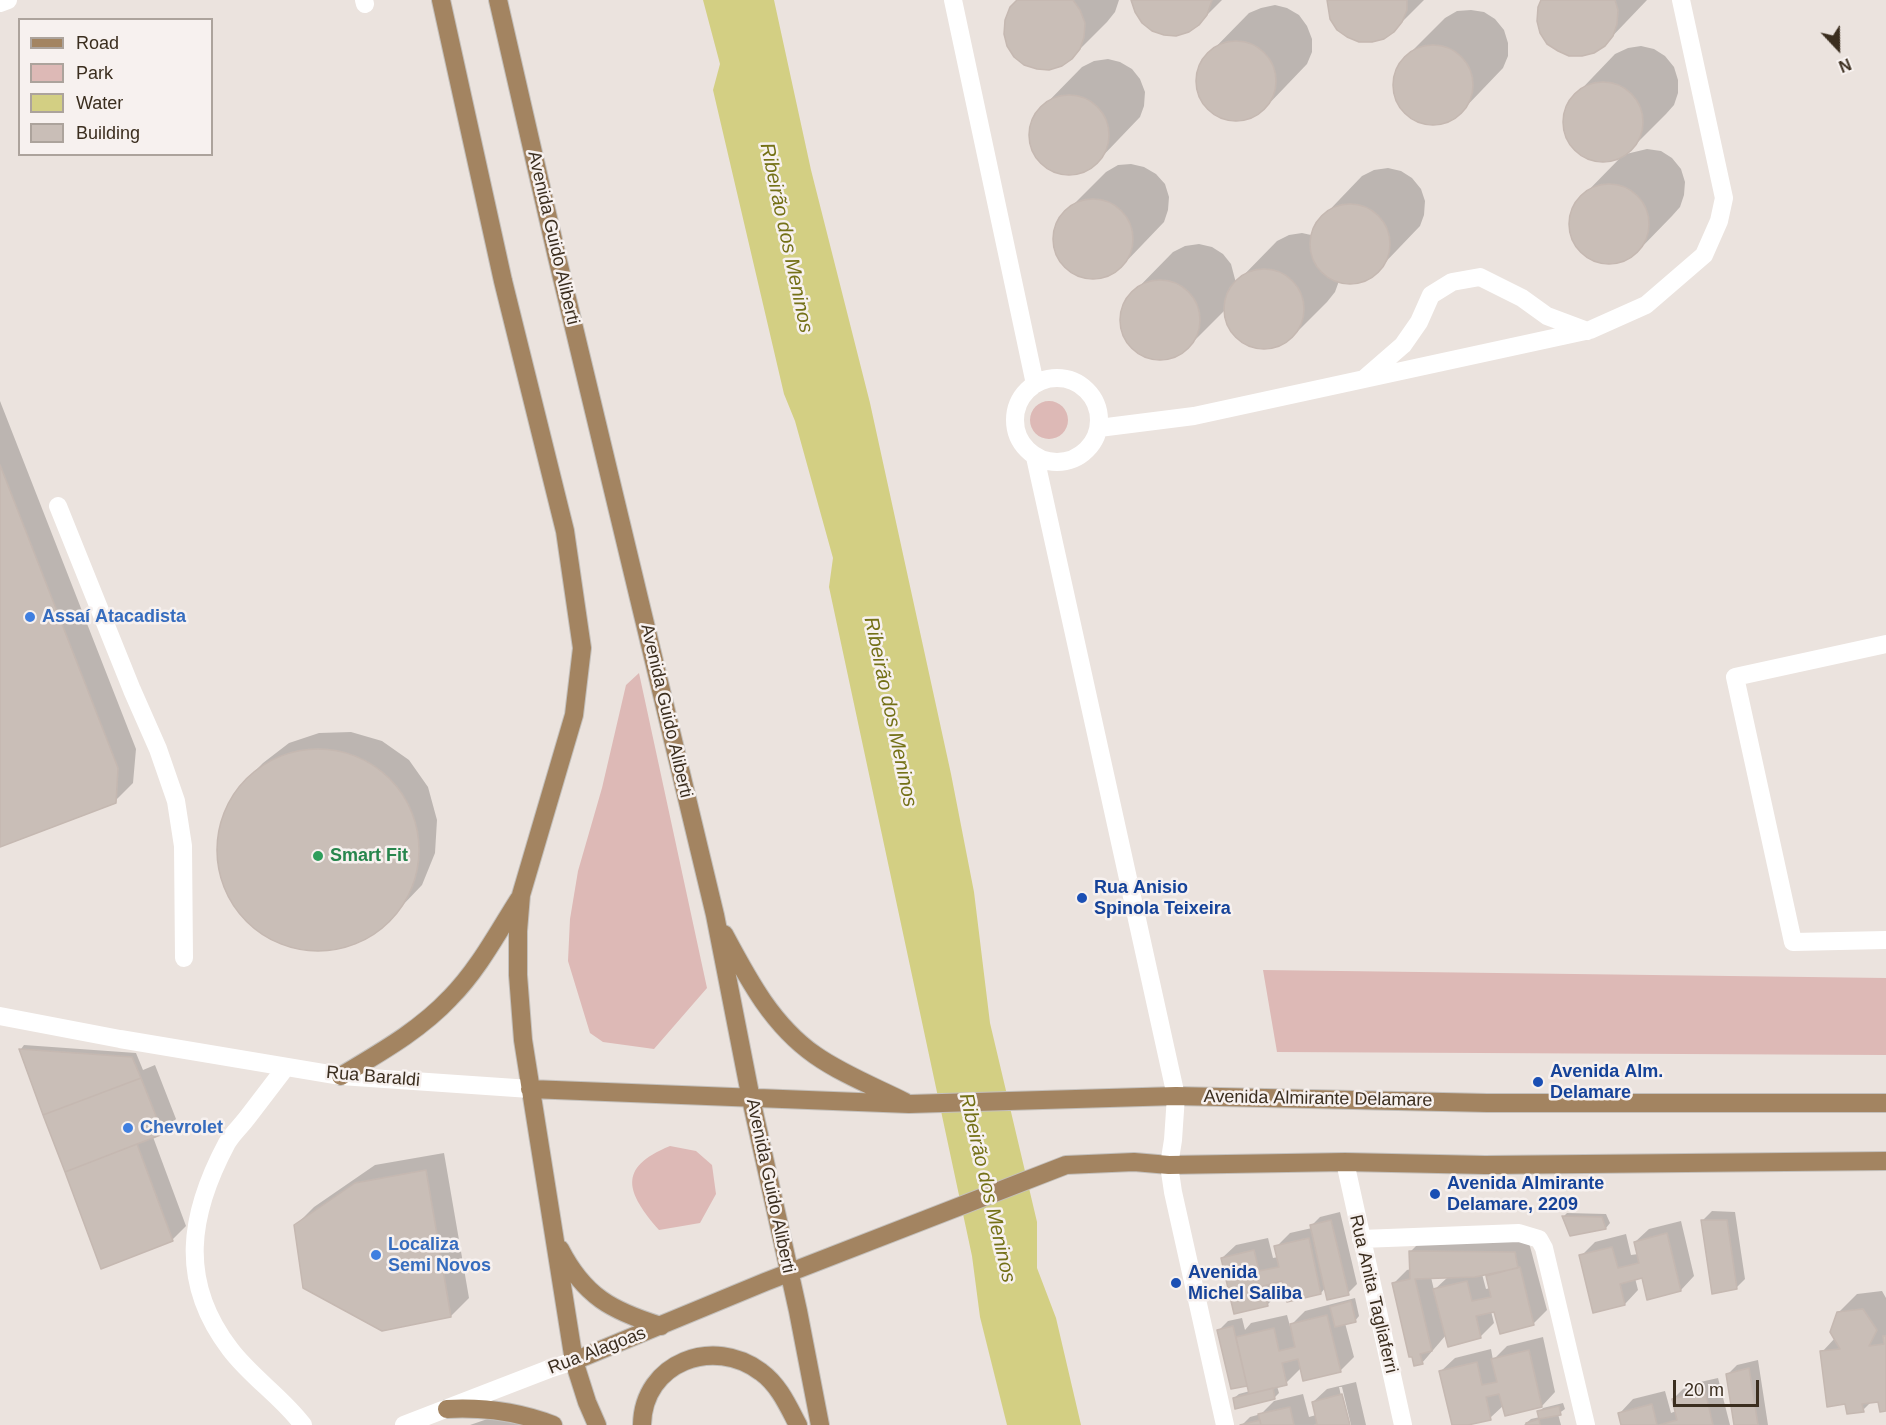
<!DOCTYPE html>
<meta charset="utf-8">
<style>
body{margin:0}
#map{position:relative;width:1886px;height:1425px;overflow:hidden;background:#ebe3de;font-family:Arial,sans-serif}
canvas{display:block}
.legend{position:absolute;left:18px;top:18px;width:195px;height:138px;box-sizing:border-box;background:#f7f1ef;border:2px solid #aca39c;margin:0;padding:8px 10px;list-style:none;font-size:18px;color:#3b2e1f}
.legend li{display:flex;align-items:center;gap:12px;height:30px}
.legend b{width:30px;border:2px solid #aca39c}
.north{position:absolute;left:1808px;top:18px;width:60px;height:60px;-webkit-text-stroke:4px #f7f1ef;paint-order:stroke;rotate:158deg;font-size:16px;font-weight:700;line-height:24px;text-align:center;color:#3b2e1f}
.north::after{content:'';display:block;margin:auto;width:21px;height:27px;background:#3b2e1f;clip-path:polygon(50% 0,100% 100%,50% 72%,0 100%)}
.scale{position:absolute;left:1673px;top:1380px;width:86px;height:27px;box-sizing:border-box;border:3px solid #3b2e1f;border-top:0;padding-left:8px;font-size:18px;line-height:21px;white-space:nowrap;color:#3b2e1f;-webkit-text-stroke:4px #f7f1ef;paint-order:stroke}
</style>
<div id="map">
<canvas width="1886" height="1425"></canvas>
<ul class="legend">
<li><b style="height:8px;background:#a38461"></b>Road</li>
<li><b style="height:16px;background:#ddb9b6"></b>Park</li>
<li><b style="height:16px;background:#d3cf83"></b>Water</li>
<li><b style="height:16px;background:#c9beb7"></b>Building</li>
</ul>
<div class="north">N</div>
<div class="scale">20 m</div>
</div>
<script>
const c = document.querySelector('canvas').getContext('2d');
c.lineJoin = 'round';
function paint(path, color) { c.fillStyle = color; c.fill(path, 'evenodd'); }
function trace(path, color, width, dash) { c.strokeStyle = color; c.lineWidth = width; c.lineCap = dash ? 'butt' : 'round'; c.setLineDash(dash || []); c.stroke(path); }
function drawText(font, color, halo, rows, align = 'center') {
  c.font = font + ' Arial,sans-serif'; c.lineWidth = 5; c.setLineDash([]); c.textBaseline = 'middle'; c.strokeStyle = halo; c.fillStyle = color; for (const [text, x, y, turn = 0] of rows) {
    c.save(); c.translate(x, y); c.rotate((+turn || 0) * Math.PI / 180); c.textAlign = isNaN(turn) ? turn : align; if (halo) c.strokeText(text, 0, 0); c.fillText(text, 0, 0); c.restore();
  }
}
paint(new Path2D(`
 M1030 420a19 19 0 1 1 38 0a19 19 0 1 1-38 0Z
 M639,673L707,988L654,1049L603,1042L590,1033L568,961L570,919L578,871L602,788L626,685Z
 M1263,970L1886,978V1055L1277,1052Z
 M670,1146L696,1151L712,1165L716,1194L700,1223L659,1230C627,1193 616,1168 670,1146Z`), '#ddb9b6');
paint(new Path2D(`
 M703,0H774L811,170L870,403L951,774L974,892L990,1023L1037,1222V1268L1056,1318L1081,1425H1007L980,1317L972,1256L829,587L833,558L795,421L784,394L713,90L720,64Z`), '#d3cf83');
paint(new Path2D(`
 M1019,0H1119L1115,12L1107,22L1071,58Z
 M1133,0H1222L1198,24Z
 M1328,0H1424L1393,31L1331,19Z
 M1542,0H1647L1604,45Z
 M1275,5L1287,8L1299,15L1307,26L1312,39V52L1307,64L1263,110L1253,117L1241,120H1229L1217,115L1208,108L1201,97L1197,86L1198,72L1203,60L1249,13L1261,8Z
 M1471,10L1484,12L1495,19L1504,30L1508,43V56L1503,68L1459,114L1449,121L1437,124H1425L1413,119L1404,112L1397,101L1394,90V76L1399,64L1445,18L1457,11Z
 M1641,46L1654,49L1665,56L1674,67L1678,80V93L1674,105L1666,114L1626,154L1647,149L1661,151L1672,158L1681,169L1685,182L1684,195L1680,207L1672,216L1636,253L1626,260L1614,263H1602L1590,258L1580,251L1574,241L1570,229L1571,216L1576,203L1621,157L1607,161H1595L1583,156L1574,149L1567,138L1564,127L1565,113L1570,101L1615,54L1628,48Z
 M1108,59L1120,62L1132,69L1140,79L1145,92L1144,106L1140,117L1096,163L1086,170L1074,174L1062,173L1050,169L1040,161L1034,151L1030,140L1031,126L1036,114L1082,67L1094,61Z
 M1131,164L1144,167L1156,174L1165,184L1169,197L1168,210L1164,222L1120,268L1110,275L1098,278H1086L1074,274L1064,266L1058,256L1054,244L1055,230L1060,218L1106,172L1118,165Z
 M1388,168L1401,171L1412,178L1421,189L1425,201L1424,215L1420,226L1376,272L1366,279L1354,283L1339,281L1335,292L1327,302L1291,338L1281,345L1269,348H1256L1245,343L1235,336L1228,326L1225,310L1187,348L1177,355L1165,359L1153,358L1141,354L1132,346L1125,336L1121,324L1122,311L1127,299L1173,252L1185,246L1199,244L1212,247L1223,254L1231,264L1236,283L1277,241L1289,235L1302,233L1311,235L1317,223L1362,176L1374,170Z
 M0,401L136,749L133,783L115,801L0,845Z
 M351,732L382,741L409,760L428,787L437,820L435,853L422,885L380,929L350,945L317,950L284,944L254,928L232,902L220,872L218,840L227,809L244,782L263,763L289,743L319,733Z
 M24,1045L136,1053L143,1070L155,1065L176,1119L162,1133L153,1137L186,1226L172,1240L101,1267L21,1049Z
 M444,1153L469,1298L451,1316L295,1226L314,1207L375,1165Z
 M1712,1211L1735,1212L1745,1279L1736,1288L1703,1220Z
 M1340,1212L1357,1284L1348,1293L1326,1287L1321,1293L1283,1279L1278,1281L1281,1291L1267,1305L1222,1258L1236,1245L1268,1238L1273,1258L1278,1257L1276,1247L1290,1233L1312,1228L1311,1226L1320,1217Z
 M1567,1213L1606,1214L1610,1223L1606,1228L1571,1235L1563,1217Z
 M1681,1221L1694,1276L1681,1290L1643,1276L1635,1278L1638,1290L1625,1304L1581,1256L1595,1242L1626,1234L1631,1255L1638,1254L1635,1242L1649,1229Z
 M1424,1238L1528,1239L1547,1310L1533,1324L1495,1310L1491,1311L1494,1323L1480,1337L1446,1335L1422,1363L1393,1284L1407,1270L1411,1269L1410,1252ZM1486,1273L1490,1288L1486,1289L1482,1274ZM1431,1277H1448L1434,1290Z
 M1882,1291L1886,1298V1409L1879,1400L1872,1401L1863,1410L1846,1402L1822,1352L1835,1338L1838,1313L1857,1294Z
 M1355,1298L1359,1316L1355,1321L1345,1323L1354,1357L1340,1371L1301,1368L1286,1383L1277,1386L1279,1393L1274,1398H1234L1239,1394L1250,1391L1248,1384L1232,1387L1219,1330L1228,1321L1242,1318L1245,1330L1251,1323L1287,1315L1290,1326L1305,1311Z
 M1543,1337L1555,1392L1542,1406L1504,1405L1490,1418L1453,1425L1441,1371L1455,1358L1491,1349L1493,1360L1507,1346Z
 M1758,1360L1768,1425H1736L1728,1374L1737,1365Z
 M1718,1378L1730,1425H1623L1620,1413L1633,1399L1665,1391L1671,1413L1676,1411L1673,1399L1687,1385Z
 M1356,1382L1366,1425H1351L1342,1387H1339L1348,1425H1242L1250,1417L1261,1414L1274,1401L1303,1394L1309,1417L1316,1415L1313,1402L1327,1389Z
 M1563,1403L1565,1409L1558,1414L1561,1425H1524L1531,1419L1540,1417L1539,1412L1543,1408Z
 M505,1413L539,1416L564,1425H470Z`), '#0003');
const building = new Path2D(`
 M1017,0H1073L1080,10L1085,23L1084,37L1080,49L1072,59L1062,66L1049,70L1037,69L1024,65L1014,57L1007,46L1004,34L1005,20L1010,7Z
 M1131,0H1212L1207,15L1199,25L1189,32L1176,36L1164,35L1152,31L1142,23L1135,12Z
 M1327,0H1407V10L1402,22L1394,32L1384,39L1372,42H1359L1347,37L1337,30L1330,19Z
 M1541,0H1615L1618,10L1617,24L1613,36L1605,46L1594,53L1582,56H1569L1558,51L1547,44L1540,33L1537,21L1538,7Z
 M1196 81a40 40 0 1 1 80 0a40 40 0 1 1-80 0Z
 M1393 85a40 40 0 1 1 80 0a40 40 0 1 1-80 0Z
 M1563 122a40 40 0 1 1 80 0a40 40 0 1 1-80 0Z
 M1029 135a40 40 0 1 1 80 0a40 40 0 1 1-80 0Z
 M1569 224a40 40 0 1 1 80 0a40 40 0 1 1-80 0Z
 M1053 239a40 40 0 1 1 80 0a40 40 0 1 1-80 0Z
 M1310 244a40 40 0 1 1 80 0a40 40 0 1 1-80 0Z
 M1224 309a40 40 0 1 1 80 0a40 40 0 1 1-80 0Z
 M1120 320a40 40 0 1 1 80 0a40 40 0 1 1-80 0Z
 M0,465L118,768L116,803L0,847Z
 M217 850a101 101 0 1 1 202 0a101 101 0 1 1-202 0Z
 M19,1049L132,1057L141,1078L43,1115Z
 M141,1078L163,1134L65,1172L43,1115Z
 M137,1144L173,1241L101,1269L65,1172Z
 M426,1170L451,1317L382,1331L303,1288L294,1225L355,1183Z
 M1562,1216L1602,1217L1606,1229L1570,1236Z
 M1331,1220L1349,1295L1327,1300L1310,1225Z
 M1701,1220H1727L1737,1289L1712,1294Z
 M1667,1233L1681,1291L1647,1300L1642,1278L1620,1284L1625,1305L1593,1313L1579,1255L1612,1247L1618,1268L1639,1263L1634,1242Z
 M1309,1238L1321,1294L1287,1302L1282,1281L1263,1286L1268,1306L1234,1314L1221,1258L1254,1250L1259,1271L1279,1267L1274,1246Z
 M1409,1251L1515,1252L1518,1268L1475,1277L1415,1279L1432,1351L1420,1354L1423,1364L1414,1366L1412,1357H1409L1392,1283L1410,1279Z
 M1520,1267L1534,1325L1500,1334L1494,1312L1476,1316L1481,1338L1448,1347L1433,1289L1467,1281L1472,1301L1491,1297L1486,1276Z
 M1351,1301L1356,1322L1335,1327L1330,1307Z
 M1863,1309L1877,1330L1869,1346L1884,1344L1883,1336H1886V1411L1880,1412L1878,1402L1862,1404L1864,1412L1847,1414L1845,1404L1827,1407L1820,1351L1840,1349L1830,1332L1837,1312Z
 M1327,1315L1341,1372L1303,1381L1298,1359L1282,1363L1287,1385L1249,1394L1236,1337L1274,1328L1279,1351L1295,1347L1290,1324Z
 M1233,1326L1247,1386L1231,1389L1217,1330Z
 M1529,1350L1542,1407L1505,1416L1499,1394L1486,1397L1491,1420L1468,1425H1452L1439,1371L1477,1362L1482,1385L1497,1382L1491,1359Z
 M1749,1368L1758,1425H1734L1726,1374Z
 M1273,1388L1275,1399L1235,1409L1233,1398Z
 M1705,1391L1713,1425H1659L1677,1420L1672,1399Z
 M1342,1394L1350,1425H1315L1317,1424L1312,1402Z
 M1652,1404L1657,1425H1621L1618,1413Z
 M1559,1406L1561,1415L1539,1419L1537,1411Z
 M1290,1407L1294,1425H1261L1258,1414Z
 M1539,1419L1540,1425H1526V1423Z
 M1260,1420L1261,1425H1240Z`);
paint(building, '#c9beb7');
trace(building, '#c5b8b1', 1.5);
const major = new Path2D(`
 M441,0L503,281L565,531L582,648L574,715L521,895L518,931V975L523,1040L574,1361L587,1402L597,1425
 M498,0L557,257L715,915L751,1099L798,1311L820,1425
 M724,934C748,979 772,1025 815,1055C842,1074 875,1087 905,1102
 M341,1076C379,1053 419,1031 450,998C478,970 498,932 519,899
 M530,1089L909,1104L1176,1096L1487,1103H1886
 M560,1249C584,1296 612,1311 661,1326
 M574,1361L765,1282L1066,1165L1134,1162L1169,1165L1345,1162L1485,1165L1886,1161
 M447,1409C484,1407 519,1412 553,1425
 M642,1425C643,1362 714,1336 761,1372C779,1385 788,1406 798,1425`);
trace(major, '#c4c0bc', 20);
trace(new Path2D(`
 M364,0L365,4
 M953,0L1035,384
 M0,3L8,0
 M1015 420a42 42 0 1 1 84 0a42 42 0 1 1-84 0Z
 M1365,378L1403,345L1419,322L1431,295L1452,282L1480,277L1522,298L1547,316L1587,331
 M1099,428L1194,416L1590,330L1646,305L1704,255L1719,221L1724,198L1681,0
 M1035,457L1176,1096L1173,1140L1169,1165L1173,1192L1225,1425
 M58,506L132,690L158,749L176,801L183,846L184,958
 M1886,644L1735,677L1793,942L1886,940
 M0,1016L120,1039L341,1076L530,1089
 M286,1067C273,1084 260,1101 247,1118C241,1126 232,1134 227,1143C189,1214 178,1281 230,1349C251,1377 282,1397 303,1425
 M1345,1162L1403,1425
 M1361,1239L1519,1233L1539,1239L1544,1248L1586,1425
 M404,1425L549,1369L574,1361`), '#fff', 18);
trace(major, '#a38461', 18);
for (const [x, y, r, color] of [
 [30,617,6,"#3f7fe0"],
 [318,856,6,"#2e9e5b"],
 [1082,898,6,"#1a4fb4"],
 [1538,1082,6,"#1a4fb4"],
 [128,1128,6,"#3f7fe0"],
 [1435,1194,6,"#1a4fb4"],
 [376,1255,6,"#3f7fe0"],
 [1176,1283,6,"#1a4fb4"]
]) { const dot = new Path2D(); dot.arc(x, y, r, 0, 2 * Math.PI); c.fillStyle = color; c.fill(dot); trace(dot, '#f7f1ef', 2); }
drawText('18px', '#3b2e1f', '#f7f1ef', [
 ["Avenida Guido Aliberti",553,238,77],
 ["Avenida Guido Aliberti",666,711,77],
 ["Rua Baraldi",373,1077,5],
 ["Avenida Almirante Delamare",1318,1099,1],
 ["Avenida Guido Aliberti",770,1186,78],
 ["Rua Anita Tagliaferri",1373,1294,77],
 ["Rua Alagoas",597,1351,-21]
]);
drawText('bold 18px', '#366cbe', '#f7f1ef', [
 ["Assaí Atacadista",42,617],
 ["Chevrolet",140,1128],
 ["Localiza",388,1245],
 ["Semi Novos",388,1266]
], 'left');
drawText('bold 18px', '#27864d', '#f7f1ef', [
 ["Smart Fit",330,856]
], 'left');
drawText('bold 18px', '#164399', '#f7f1ef', [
 ["Rua Anisio",1094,888],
 ["Spinola Teixeira",1094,909],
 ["Avenida Alm.",1550,1072],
 ["Delamare",1550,1093],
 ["Avenida Almirante",1447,1184],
 ["Delamare, 2209",1447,1205],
 ["Avenida",1188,1273],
 ["Michel Saliba",1188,1294]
], 'left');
drawText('italic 20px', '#747117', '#f7f1ef', [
 ["Ribeirão dos Meninos",786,238,78],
 ["Ribeirão dos Meninos",890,712,78],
 ["Ribeirão dos Meninos",987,1188,77]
]);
</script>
